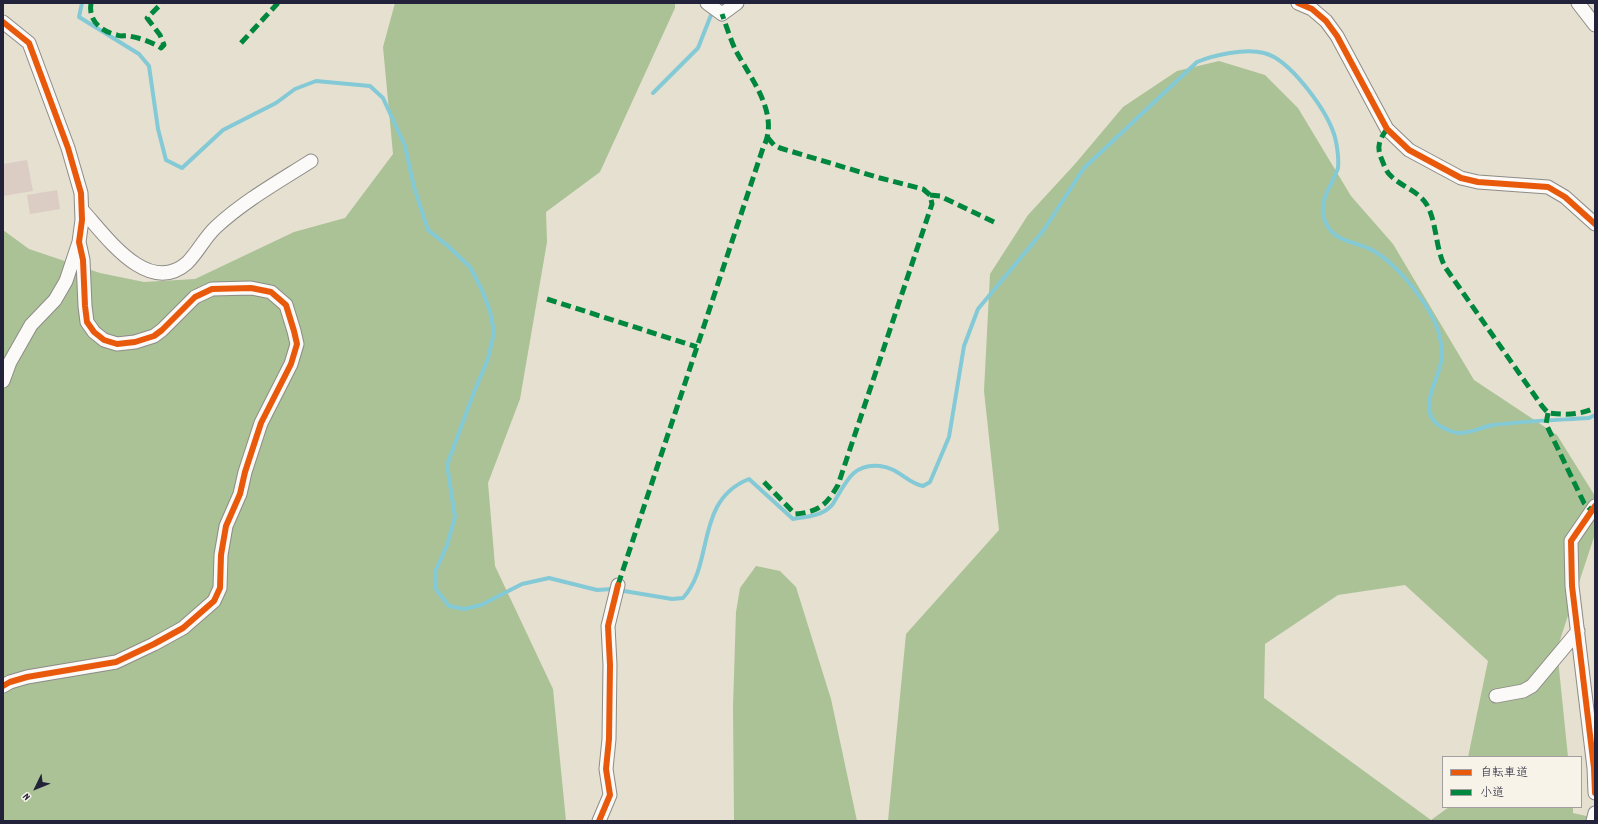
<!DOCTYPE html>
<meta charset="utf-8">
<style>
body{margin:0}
#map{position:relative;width:1598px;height:824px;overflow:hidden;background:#e6e0d0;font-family:Dekko,"Klee One",sans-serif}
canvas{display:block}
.frame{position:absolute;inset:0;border:4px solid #22223b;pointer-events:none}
.legend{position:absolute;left:1442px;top:756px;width:140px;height:52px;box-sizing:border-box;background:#f7f3e8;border:1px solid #a29fa3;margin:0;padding:5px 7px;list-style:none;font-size:12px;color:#22223b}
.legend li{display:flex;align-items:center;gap:8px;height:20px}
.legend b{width:20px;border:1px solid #a29fa3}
.north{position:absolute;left:16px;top:768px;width:40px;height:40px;-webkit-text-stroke:3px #f7f3e8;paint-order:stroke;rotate:227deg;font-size:11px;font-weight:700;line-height:16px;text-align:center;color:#22223b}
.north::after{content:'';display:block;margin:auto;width:14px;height:18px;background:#22223b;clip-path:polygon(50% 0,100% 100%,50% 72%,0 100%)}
</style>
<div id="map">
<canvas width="1598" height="824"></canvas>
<div class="frame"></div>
<ul class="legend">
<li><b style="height:5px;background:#e8590c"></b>自転車道</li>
<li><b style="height:5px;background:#00873e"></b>小道</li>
</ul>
<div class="north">N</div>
</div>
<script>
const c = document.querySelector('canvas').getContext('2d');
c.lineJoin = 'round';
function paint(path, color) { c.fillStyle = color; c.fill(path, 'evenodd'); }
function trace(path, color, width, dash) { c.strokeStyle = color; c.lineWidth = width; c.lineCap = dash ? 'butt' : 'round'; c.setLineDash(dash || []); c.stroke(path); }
paint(new Path2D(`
 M395,3H675V8L600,172L546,212L547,242L520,399L488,483L495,566L553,689L566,821H3V230L29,249L100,273L144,282L195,279L294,232L345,218L393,154L383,47Z
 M1219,61L1265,75L1298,108L1351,196L1393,244L1474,380L1557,435L1595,496V534L1557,649L1568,757H1468L1488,661L1405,585L1338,595L1265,644L1264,698L1431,820L1449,807H1573V813L1595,818V821H888L906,634L999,530L984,391L990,274L1028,215L1075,164L1123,107L1177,71Z
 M756,566L780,571L796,587L831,699L857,821H734L733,707L736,612L740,588Z`), '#aac295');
trace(new Path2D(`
 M82,3L79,17L139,54L149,66L158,129L166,160L182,168L223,130L276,103L295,89L316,81L370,86L383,98L405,146L414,187L428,230L448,246L470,267L482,290L490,311L494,332L488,359L474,392L447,465L455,517L447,545L436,570L435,588L449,606L464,609L481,605L522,584L549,578L597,590L612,589L672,599L683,598C715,563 694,501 749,479L793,519C805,517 821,516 830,507C833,505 835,500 837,497C848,478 856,463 880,466C899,468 908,484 923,486L930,482L949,437L964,346L978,309L1043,231L1084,168L1197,62C1214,55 1245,48 1264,53C1290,59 1326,110 1334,134C1337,143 1339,159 1338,168C1337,171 1335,175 1334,178C1326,193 1318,207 1326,223C1335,243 1355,241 1372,250C1396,263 1423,297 1435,322C1440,334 1443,349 1441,362C1438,381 1418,407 1437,424C1442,428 1454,433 1459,433C1471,433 1482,427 1493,425C1525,421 1557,420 1589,418L1595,415
 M653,93L698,48L713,10`), '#84c9d6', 4);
paint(new Path2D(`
 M27,160L33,191L3,196V164Z
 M57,190L60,209L30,214L27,195Z`), '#dbccc4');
const minor = new Path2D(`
 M707,3L722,14L737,3
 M1298,3L1312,9L1326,21L1337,36L1387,129L1409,150L1461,178L1478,182L1548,187L1565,197L1595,224
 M1578,3L1595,25
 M3,22L29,43L68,148L81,193L82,220L79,242L83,260L85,306L87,322L94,332L104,340L117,344L135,342L154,336L162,330L195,297L212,289L251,288L271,292L286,305L294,331L297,344L291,364L261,423L245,472L240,494L226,526L221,555L220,588L214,601L183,628L154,644L116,662L27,677L10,682L3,686
 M83,211C106,236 148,297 187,263C198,252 205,237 216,227C244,201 278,182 311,161
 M3,381L10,362L31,325L55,300L66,281L79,242
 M1595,506L1571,541L1572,586L1594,768L1595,793
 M1496,696L1523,691L1532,686L1578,631
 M599,821L610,795L606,769L609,739L610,665L608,626L618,585
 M1593,821L1595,813`);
trace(minor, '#8d8b86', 15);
trace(minor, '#fbfaf8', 13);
trace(new Path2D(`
 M91,3C88,20 100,31 117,35C120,37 125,35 129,36C140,38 152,42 161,48L164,45L160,35L147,18L162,3
 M241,43L278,3
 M1387,129C1379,140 1376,147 1382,160C1384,165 1386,172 1391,176C1402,187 1419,191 1427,205C1437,223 1435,247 1445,267L1542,406L1548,413C1564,415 1580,415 1595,408
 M930,195L940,196L994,222
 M547,299L697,347
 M1548,413L1546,424L1584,503L1592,511
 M764,482L795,514C818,512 826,506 838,485L932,204L930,195L923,189L880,178L780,148L774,145L768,138
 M618,585L763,148C781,114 750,78 735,49C730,38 726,25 722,14`), '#00873e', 5, [10, 5]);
trace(new Path2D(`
 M1298,3L1312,9L1326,21L1337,36L1387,129L1409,150L1461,178L1478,182L1548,187L1565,197L1595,224
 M3,22L29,43L68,148L81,193L82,220L79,242L83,260L85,306L87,322L94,332L104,340L117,344L135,342L154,336L162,330L195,297L212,289L251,288L271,292L286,305L294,331L297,344L291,364L261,423L245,472L240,494L226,526L221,555L220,588L214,601L183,628L154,644L116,662L27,677L10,682L3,686
 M1595,506L1571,541L1572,586L1594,768L1595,793
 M599,821L610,795L606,769L609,739L610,665L608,626L618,585`), '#e8590c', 6);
</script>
